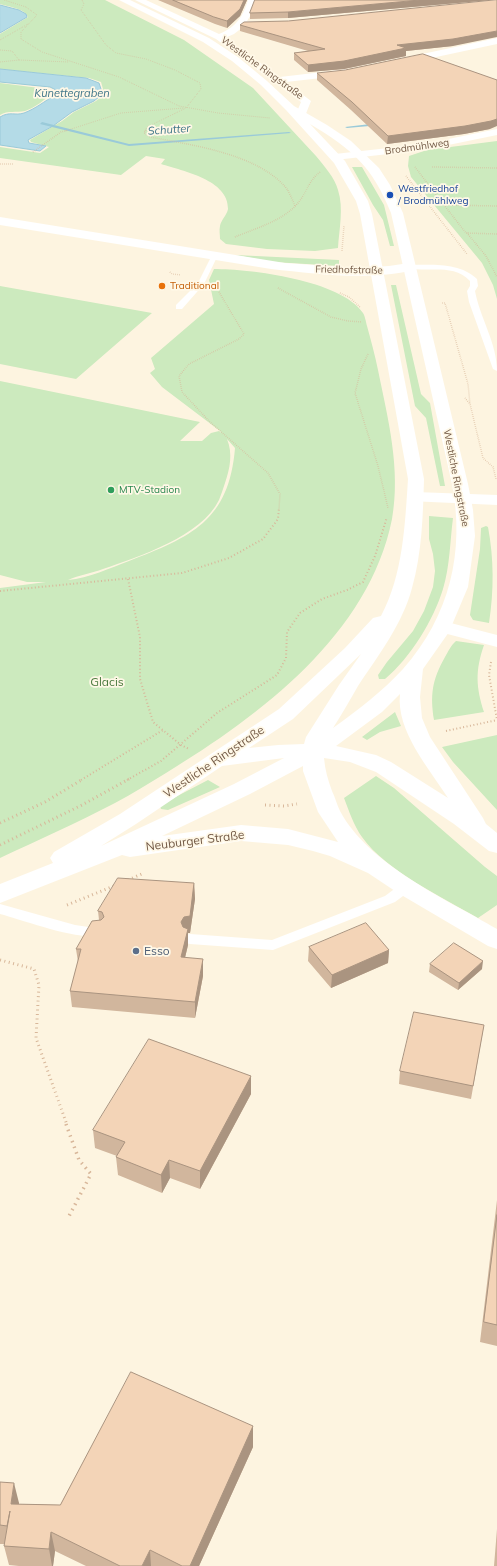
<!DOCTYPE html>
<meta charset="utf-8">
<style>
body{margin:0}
canvas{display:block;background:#fdf4e0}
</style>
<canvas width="497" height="1566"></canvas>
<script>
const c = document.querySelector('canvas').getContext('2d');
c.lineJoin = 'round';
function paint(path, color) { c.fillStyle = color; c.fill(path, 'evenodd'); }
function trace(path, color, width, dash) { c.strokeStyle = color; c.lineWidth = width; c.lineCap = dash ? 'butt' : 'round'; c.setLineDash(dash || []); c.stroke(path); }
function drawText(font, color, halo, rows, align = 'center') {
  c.font = font + ' Mulish,sans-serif'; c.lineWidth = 3.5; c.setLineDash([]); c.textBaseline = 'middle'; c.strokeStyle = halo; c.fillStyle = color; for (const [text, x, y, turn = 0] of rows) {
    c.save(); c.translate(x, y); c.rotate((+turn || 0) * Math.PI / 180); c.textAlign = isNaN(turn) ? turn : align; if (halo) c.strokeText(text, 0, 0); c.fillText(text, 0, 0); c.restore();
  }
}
paint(new Path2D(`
 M0,0H105L184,40L253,88L316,156C324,166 335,178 338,190C344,208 339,230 338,248L315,251L267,249L226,244L220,239C220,235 219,230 220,226C221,220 227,215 228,209C229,180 183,171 161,164L165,159L146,156L121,175L0,158V147L40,153L49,147L31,142L30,140L62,121L74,112L96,101L101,97L103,89L101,82L89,78L0,69V34L28,17C24,8 9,7 0,4Z
 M0,83L47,89L53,93C45,99 35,108 25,111C16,113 8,110 0,115Z
 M497,141V299L493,285L482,263L411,177L408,166L409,156L427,150Z
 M352,167H362L384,205L394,246H390L383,220L373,205Z
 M235,255L339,260V266L273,262Z
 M214,269C250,269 341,280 363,313C365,316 366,322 367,326C371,341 375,355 378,370C388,419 401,469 392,519C369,634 261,715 166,773C149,783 132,794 115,803C77,823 38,840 0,858V588L46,582H27L0,575V381L200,422L180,441H202L211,433L219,431L221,433L220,431L162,387L150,373L155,369L151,358L214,304L209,280ZM227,439L235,448C229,521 191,537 129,561C110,568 89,578 68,580C79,575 92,573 103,569C138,557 202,536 219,500C221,495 223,489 225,483C230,468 233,454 227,439Z
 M391,285H396L421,394L430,403L445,486H440L426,418L415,406Z
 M0,286L152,313L76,379L0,364Z
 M429,516L453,518C450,541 450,566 443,589C433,621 411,657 385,679H379L378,675L387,662L413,631L424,611L433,587L435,571L433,554L429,539Z
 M486,526L488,527C494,559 494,591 489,623L473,620L470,615L480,549L481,528Z
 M456,641L484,645C475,671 476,687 484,712L434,720C430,695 432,680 445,657C448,652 451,645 456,641Z
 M395,712L401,726L380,732L367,740L362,737Z
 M497,735V810L453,762L442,747Z
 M376,776L394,788L485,867L497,876V905L478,918C442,897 386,871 362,837C354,826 349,811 344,798Z
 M208,780L220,787L168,810L161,809L160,806L162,804Z`), '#cceabe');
const water = new Path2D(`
 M0,5L19,10L26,14L27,17L0,33Z
 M0,69L86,78L99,83L101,89L99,97L94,101L72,112L53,126L28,140L29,143L46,146L40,151L0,145V117C10,111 15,116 24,113C35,109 45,101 55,95L56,90L50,87L0,82Z`);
paint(water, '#b4dbe7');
trace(water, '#9acad9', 1);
paint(new Path2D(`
 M42,122L129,144L289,132L291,133L129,146L40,124Z
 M379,123L381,125L347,128L345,127Z`), '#9acad9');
trace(new Path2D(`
 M4,0L26,7L37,15L21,32V39L42,52L119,77L179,106L218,113L270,118
 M82,0L84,4L81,10L106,45L116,53L146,59L175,70L200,83L201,89L186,108L147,127L145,131
 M0,40L28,24
 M0,50L12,51L19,60L69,62
 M0,62L19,60
 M65,131L121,113L184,108`), '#d8b79a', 1, [0.5, 1.5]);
trace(new Path2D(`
 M146,130L144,133L150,137C192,145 259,154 287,189C290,194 293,201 295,206
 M33,152L61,132L68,130
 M0,164H14
 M415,167L444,205L497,206
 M432,167L497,168
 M406,176L467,254
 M444,205L466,233L497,234
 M467,233L486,256L497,277
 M235,237C256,228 283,221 298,203C307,192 309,180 320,172
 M342,251L344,226
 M170,272L172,274L181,275
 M278,288L331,317L348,321L362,322
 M219,292L244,334L239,339L189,364L179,376L182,392L210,422L268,473L280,494L279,509
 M340,293L349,297L360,307
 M442,303H445L468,384L470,404L483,458L493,467L496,479
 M368,354L361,369L355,393L378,466L388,508
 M465,398L470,404`), '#d8b79a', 1.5, [0.5, 1.5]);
trace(new Path2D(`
 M128,579L140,637V679L153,722L181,745L189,749
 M0,591L182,573L229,558L263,539L278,519L279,508
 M491,662L489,675L497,720
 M446,731L497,720
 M81,780L163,730
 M127,780L161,761L217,713L277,675L286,658L287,632L300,613L322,599L347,590L363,582L375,556L387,517`), '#d8b79a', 2, [1, 2.5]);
trace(new Path2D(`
 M265,805L284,806L297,804
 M0,823L45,802L83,779
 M0,845L82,805L129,779
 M128,880L144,873
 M67,905L114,886
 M0,960L34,969L39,985L36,1038L67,1125`), '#d8b79a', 3, [1, 3.5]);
trace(new Path2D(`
 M66,1124L79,1160L91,1174L68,1218`), '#d8b79a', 3.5, [1.5, 4.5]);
paint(new Path2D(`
 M215,253L218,255L204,284L182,309H176V305L198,283L212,255Z
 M409,265C432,265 459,262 477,279L478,286L475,291C480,318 497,343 497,371L493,369L469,302L467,291L470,286V281C453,263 429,273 407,268L405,267Z
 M406,882L411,884L412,887L411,890L395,902L273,950L190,944L185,943L183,939L185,935L190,934L272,940L385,896L401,884Z
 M0,904L75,925L102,929L104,932L102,935C81,942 23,920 0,914Z`), '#fff');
paint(new Path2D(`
 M135,0H146L219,34C236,27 243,17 248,0H256L252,13L247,21H269L272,22L273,24L272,26L243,27L234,34L225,38L280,77L348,69L353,72L348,75L286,82L311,101L305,116H297L296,114L301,102L216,39Z
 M497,38V44L399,65L394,62L399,59Z
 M497,129V135L424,150L335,160L329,157L335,154L424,144Z
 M443,621L497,635V647L436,631L433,627L436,623Z`), '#fff');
paint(new Path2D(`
 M0,217L285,263L358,268L389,266L409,263L414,264L415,267L414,270C368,281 317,274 271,269L0,225Z
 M415,492L497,495V505L409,501L407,497L409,493Z`), '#fff');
paint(new Path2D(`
 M119,0H130L209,38L238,57L267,81L294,106L327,125L351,141L379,168L390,185L403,213L468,484L473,510L475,536L468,587L449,632L423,669L420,697L422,718L430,737L483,818L486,824L497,833V853L489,851L454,824L376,772L350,762L324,758C325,770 328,780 332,791C335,797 337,805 340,811C369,865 446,899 497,929V949L488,946L398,893L368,873L330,856L313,851L288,845L241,841L130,857L122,855L0,903V884L53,863L50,858L54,852L120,814L279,709L345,648L373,618L381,616C403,575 405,525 408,479L360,214L356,201L334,163L286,110L261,85L232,61L203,42ZM310,124C353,150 372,166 391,213L452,484C465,551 450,616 403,669C383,691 358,710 333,728C342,714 350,700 358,686C378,656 403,623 412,588C422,553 423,515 424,479L372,214L368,201L345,161ZM361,654L339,685L306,737L304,744L278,745L249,748L293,719ZM400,694C396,731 429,768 448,798L391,762L376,755L336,746L382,712ZM284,758L234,784L101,846L136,824L222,766ZM303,766V771L318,812L338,842L288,829L241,825L162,836L250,794Z`), '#fff');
paint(new Path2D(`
 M158,0H247L240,16L227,28L215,24Z
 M255,0H491L288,18L250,19V13Z
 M288,21L453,46L406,51V56L344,69L308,72L294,60V53L308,51L240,31V25Z
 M317,73L490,129L464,134L387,144L351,110L317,80Z
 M194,883L195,899L190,933H188V945L185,958L203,959V976L195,1018L72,1007L70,991L78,962L76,949L99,920L98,911Z
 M309,947L389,950L388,963L331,988L308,961Z
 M430,964L482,969L458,990L429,972Z
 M484,1025L471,1099L399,1084L400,1071Z
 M251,1076V1094L200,1189L170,1178L162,1193L118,1175L116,1157L117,1156L95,1148L93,1130Z
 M497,1200V1346L480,1342Z
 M253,1426V1447L199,1566H86L55,1551L53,1566H19L9,1565L4,1546V1544H0V1482L19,1503V1504L60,1505Z
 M497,1529V1566H494Z`), '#d1b69d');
paint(new Path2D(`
 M244,0H247L240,16L227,28V21Z
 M420,0H491L288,18V12Z
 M497,31V37L453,46L406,51V56L344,69L308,72V65L397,45Z
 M497,119V126L490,129L464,134L387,144L388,136Z
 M194,883L195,899L190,933H188V945L181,974V957L185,934L181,922Z
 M389,950L388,963L331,988L332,975Z
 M203,959V976L195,1018V1002Z
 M483,961L482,969L458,990L459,983Z
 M251,1076V1094L200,1189V1171Z
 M169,1160L170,1178L162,1193L161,1175Z
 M253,1426V1447L199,1566H190Z
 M14,1483L19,1503L16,1523L11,1504Z
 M51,1532L55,1551L53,1566H52L49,1549Z
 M150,1550L151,1566H142Z`), '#aa9480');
const building = new Path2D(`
 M173,0H244L240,9L227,21L214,17Z
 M255,0H420L288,12L250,13Z
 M497,0V31L453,39L397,45L406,48L344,61L308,65L294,53L325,49L240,25L244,22L288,21Z
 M423,54L497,80V119L491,121L465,126L388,136L352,102L317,73L345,70Z
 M118,878L194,883L190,916L184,917L181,922L183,927L188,929L181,957L203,959L195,1002L70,991L81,949H76L92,921L101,920L104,917L102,912L98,911Z
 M366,923L389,950L332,975L309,947Z
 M454,943L483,961L459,983L430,964Z
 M414,1012L484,1025L473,1086L400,1071Z
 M149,1039L251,1076L200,1171L169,1160L161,1175L116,1157L125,1142L93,1130Z
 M497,1215V1325L484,1322Z
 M131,1372L253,1426L190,1566H182L150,1550L142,1566H120L51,1532L49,1549L4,1546L10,1511L7,1526L0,1525V1482L14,1483L11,1504L60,1505Z`);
paint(building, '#f3d4b7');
trace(building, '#aa9480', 1);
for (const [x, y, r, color] of [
 [390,195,4,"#1a4fb4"],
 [162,286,4,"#e8710a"],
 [111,490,4,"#2e9e5b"],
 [136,951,4,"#5c6f8a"]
]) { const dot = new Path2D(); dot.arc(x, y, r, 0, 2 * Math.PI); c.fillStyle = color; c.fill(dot); trace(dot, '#fff8e7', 1.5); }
drawText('10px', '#745b47', '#fff8e7', [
 ["Westliche Ringstraße",262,68,36],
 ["Brodmühlweg",417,147,-8],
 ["Friedhofstraße",349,270,1],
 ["Westliche Ringstraße",456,478,79]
]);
drawText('10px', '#164399', '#fff8e7', [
 ["Westfriedhof",398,189],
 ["/ Brodmühlweg",398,201]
], 'left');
drawText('10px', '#c56008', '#fff8e7', [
 ["Traditional",170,286]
], 'left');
drawText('10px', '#27864d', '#fff8e7', [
 ["MTV-Stadion",119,490]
], 'left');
drawText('italic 11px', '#407689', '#fff8e7', [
 ["Künettegraben",72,94],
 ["Schutter",169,130,-4]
]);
drawText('12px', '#4b7a3e', '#fff8e7', [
 ["Glacis",107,682]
]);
drawText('12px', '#745b47', '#fff8e7', [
 ["Westliche Ringstraße",214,762,-34],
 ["Neuburger Straße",195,841,-7]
]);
drawText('12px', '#4e5e75', '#fff8e7', [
 ["Esso",144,951]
], 'left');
</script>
